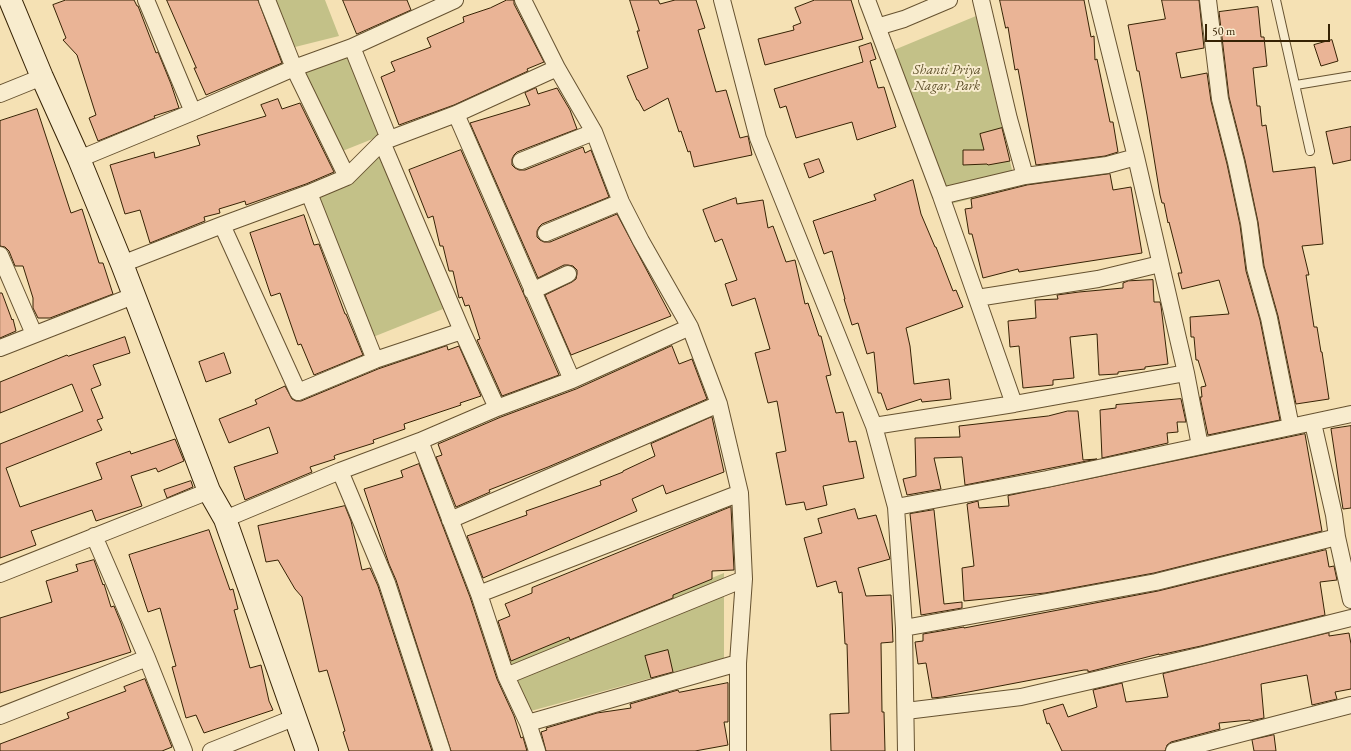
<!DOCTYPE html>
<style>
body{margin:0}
#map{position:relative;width:1351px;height:751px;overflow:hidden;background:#f5e1b4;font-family:"EB Garamond",serif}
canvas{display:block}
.scale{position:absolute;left:1205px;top:24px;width:125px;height:18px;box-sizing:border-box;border:2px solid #362204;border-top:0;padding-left:5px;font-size:12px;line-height:14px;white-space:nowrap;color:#362204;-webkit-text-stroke:3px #f8ecce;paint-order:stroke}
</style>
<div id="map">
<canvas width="1351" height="751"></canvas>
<div class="scale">50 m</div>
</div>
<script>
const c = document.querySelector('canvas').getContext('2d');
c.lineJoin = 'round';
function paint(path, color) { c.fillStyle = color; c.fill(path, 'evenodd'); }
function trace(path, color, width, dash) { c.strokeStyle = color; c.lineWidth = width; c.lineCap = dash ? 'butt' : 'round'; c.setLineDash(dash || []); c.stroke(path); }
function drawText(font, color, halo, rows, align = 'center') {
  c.font = font + ' "EB Garamond",serif'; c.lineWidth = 4; c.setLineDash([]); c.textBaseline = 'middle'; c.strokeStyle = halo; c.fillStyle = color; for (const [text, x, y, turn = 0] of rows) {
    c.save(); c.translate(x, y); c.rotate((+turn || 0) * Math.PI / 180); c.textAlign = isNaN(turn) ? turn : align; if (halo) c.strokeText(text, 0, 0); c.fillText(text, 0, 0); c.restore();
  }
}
paint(new Path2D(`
 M276,0H325L339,36L295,47Z
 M976,16L1016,187L943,206L894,50Z
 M345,50L380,136L340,152L300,62Z
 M381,157L443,309L363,341L301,189Z
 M724,573V658L520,714L502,663Z`), '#c3c188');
const building = new Path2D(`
 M66,0H134L137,6H138L156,53L158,52L171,84L179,108L154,116L155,118L98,141L89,118L96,115L77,55L63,40L66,38L53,5Z
 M167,0H258L282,63L206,95L194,68H196Z
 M343,0H407L411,10L357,34Z
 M507,0H514V4L544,62L527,69L528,71L454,105L399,125L381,77L395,71L391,62L431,47L427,38L464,22L463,17L490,8Z
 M630,0H658L660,4L675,0H696L705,28L698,30L716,92L726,90L740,138L748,136L752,155L694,167L690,151L688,152L681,131L679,132L668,98L644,111L638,100H637L627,76L648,68L637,31H639Z
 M815,0H851L863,39L765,65L758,39L794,30L793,26L801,23L795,8Z
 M1000,0H1084L1091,37L1094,36L1095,60L1097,59L1110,122H1113L1118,152L1105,156L1036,165L1018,69L1015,70L1008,27L1006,28Z
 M1162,0H1199L1204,48L1176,53L1181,78L1207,73L1211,101L1227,164L1240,225L1246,271L1260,320L1280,420L1208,435L1200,397H1202L1201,387L1206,386L1198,360H1196L1194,337H1191L1190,317L1229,314L1219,280L1182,289L1178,273H1182L1169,222L1168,223L1164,203H1162L1160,195L1147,115L1139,71H1137L1128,25L1165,19Z
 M1258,7L1261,37H1264L1267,66L1253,68L1257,106H1260L1262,126L1266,125L1273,172L1315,167L1323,244L1302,246L1309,275H1306L1314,327H1317L1321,352H1322L1329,399L1296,404L1278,316L1264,266L1258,222L1245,160L1229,97L1219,12Z
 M1332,40L1338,61L1321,66L1314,45Z
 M871,43L876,59L870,61L878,88L884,87L896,127L857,140L852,122L796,138L786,106L780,108L774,89L863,62L859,47Z
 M536,88L538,94L557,88L570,110L577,129L517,152L514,155L512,159V165L515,168L519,170H525L583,147L585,153L591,150L609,197L542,224L539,227L537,231V237L540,240L544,242H550L617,214L671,316L571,355L545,295L572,282L576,279L577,274V270L573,266L568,265H564L538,278L470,123L530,105L525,93Z
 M278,99L282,109L300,103L334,172L306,184L246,205L245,201L219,209L220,213L204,217L205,221L150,243L140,210L125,214L110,165L154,152L155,158L200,145L197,136L266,116L261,105Z
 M37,109L71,213L82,209L99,263H103L113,294L50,318H38L33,308V298L23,266H15L9,251L5,247L0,246V121Z
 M1351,127V160L1333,164L1326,132Z
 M1002,128L1010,161L988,165L987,164L963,165V150H984L980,134Z
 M461,150L559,375L502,396L477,340L480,339L469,305L465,306L462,297L459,298L453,271H449L443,246H440L433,216L428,218L409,170Z
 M819,159L824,172L809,178L804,164Z
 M1110,174L1113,190L1131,187L1142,253L1019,272L1018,269L983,278L972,234H969L965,209L972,208L971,199L1027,185Z
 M913,180L921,214L935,247H936L953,291L956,290L963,307L906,328L910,346L914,384L949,379L951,399L922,402L921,399L887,410L881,393H878L874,352L867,354L858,323L852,325L844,299H845L832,251L824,254L813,221L876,200L874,195Z
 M736,198L737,204L763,200L768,228L773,226L786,262L795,260L805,304L808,303L819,336H821L831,375L826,376L836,413L843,412L849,442L856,441L864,478L823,486L827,505L806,510L804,502L786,505L776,453L786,451L777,401L768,403L755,353L770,349L755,298L732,306L725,284L737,280L722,239L715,242L703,210Z
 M304,215L314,245L319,244L345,314H346L363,355L314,375L301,344L298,345L280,293L271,296L250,233Z
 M1153,280L1154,302H1160L1161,306L1168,364L1145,367V369L1118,372V374L1099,375L1097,334L1070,337L1074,378L1053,380V385L1023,388L1019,346L1010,347L1008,321L1036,318L1035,300L1058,299L1057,295L1079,292L1123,288V283L1128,281Z
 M0,293H2L12,320L13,319L16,331L0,338Z
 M125,337L130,353L93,365L101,385L91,389L103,418L97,420L102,430L6,468L20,507L102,479L96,463L130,451L131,454L175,439L184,461L158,472L156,468L131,476L142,506L96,521L92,510L31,531L36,545L0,558V444L83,411L72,384L0,413V382L67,355L68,356Z
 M447,346L448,350L459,346L481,396L460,403L461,405L404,424L405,429L373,440L374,443L336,455L334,456L335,459L310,467L312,472L245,500L234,467L278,453L269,427L229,443L219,419L257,404L255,400L285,386L292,399L296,401H301L378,369Z
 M672,346L679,364L692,359L707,399L548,467L489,490L490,492L456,507L436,457L442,455L438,444L501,417L576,389Z
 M224,353L231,373L206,382L199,362Z
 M1181,399L1186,422H1177L1178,432L1167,433L1168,443L1102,458L1100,410L1116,408V405Z
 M1068,411H1078L1083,460L1097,459L965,485L962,457L934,458L941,489L907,495L903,479L916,476L915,438L960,437L959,426L1048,416Z
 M712,417L724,472L666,494L663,485L632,499L637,511L483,578L467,536L527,515L526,511L601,485L600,481L623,472V471L655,456L651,444Z
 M1351,426V508L1343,509L1331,429Z
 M1305,434L1322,531L1154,573L1045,593L964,601L962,568L974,566L967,504L978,501L979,508L1009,506L1008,496Z
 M419,464L470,597L497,679L514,716L521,738L523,737L527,751H451L396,580L389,564L364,489L403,477L401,471Z
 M191,481L193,487L167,498L164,490Z
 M345,506L351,521L362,570L370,568L378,586L432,751H349L343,732L345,731L327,670L319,672L302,597L295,589L278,560L266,562L258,526Z
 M731,507L734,570L712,571V579L673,595V598L570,640L569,637L511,661L498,621L510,616L505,604L532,593V588Z
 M855,509L858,519L876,515L890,559L858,568L866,596L891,595L893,642L881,643L882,712H884L885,751H831L830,714L849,713L847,644H845L842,592L839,593L836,581L817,587L804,538L822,533L818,519Z
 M934,510L944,604L962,602V608L921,615L910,514Z
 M209,530L230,590L233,589L238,609L234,610L250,668L261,665L269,701L273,710L204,733L196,715L186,718L172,667L176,666L160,608L148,612L129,555Z
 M1326,550L1329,567L1334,566L1337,580L1320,582L1325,615L1201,646L1159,655V654L1088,672V670H1084L942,697L932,698L926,663L918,664L915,642L923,641V634L964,627V628L1158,591Z
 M94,560L103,585L104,584L111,607L114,606L121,623L131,652L0,693V618L52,602L46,581L78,571L76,565Z
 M1329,633V636L1349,633L1351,644V689L1335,692L1337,699L1312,705L1307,675L1261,684L1264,718L1250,721V720L1219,723L1220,729L1171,742L1167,745L1165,751H1062L1049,723L1047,724L1043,710L1063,704L1068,717L1097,707L1093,690L1122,683L1126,702L1168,697L1163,674Z
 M668,650L673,672L651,678L645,656Z
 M145,679L172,747L162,751H0V744L69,718L67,713L126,691L124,687Z
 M728,683V722H724L728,745L695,751H546L541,732L547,730L546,728L597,713L631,708L630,704L678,690L679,692Z
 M1274,735L1276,751H1254L1252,740Z`);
paint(building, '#eab496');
trace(building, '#362204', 1);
const lane = new Path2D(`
 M1276,0L1310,151
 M1296,85L1351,76`);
const street = new Path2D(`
 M146,0L193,112
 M267,0L294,68L347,177
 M523,0L557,68L594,132L621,202L641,241L690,327L719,404L740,493L744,579L738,663V751
 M722,0L758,138L874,426L1014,404
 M867,0L941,196L1014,404L1186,373
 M981,0L1009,119L1025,176
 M1097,0L1136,157L1186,373L1200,446
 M1208,0L1220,99L1236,162L1249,223L1255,268L1269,318L1291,427
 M877,27L904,19L949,0
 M352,47L389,139
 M0,94L42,77
 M456,114L572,380
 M382,142L462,331L497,408
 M79,159L193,112L294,68L352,47L455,0
 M521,161L594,132
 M309,193L375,360
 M941,196L1025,176L1107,165L1136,157
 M222,225L298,392L375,360L462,331
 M546,233L621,202
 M0,255L34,334
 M122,264L222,225L309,193L347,177L382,142L456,114L557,68
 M532,291L568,274
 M977,298L1098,279L1160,264
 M0,348L133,296
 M874,426L896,507L1047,479L1351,414
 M420,441L479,594L506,676L528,723L537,751
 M340,471L387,583L442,751
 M896,507L904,628L906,751
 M225,519L340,471L420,441L497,408L572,380L690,327
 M450,520L719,404
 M94,536L147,658L184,751
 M1337,537L1351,600
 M0,574L209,491
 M479,594L740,493
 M904,628L1156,582L1337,537L1334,515L1313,423
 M506,676L744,579
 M906,711L1021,697L1203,655L1351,618
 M0,716L147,658
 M528,723L738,663
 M211,751L296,717
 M1174,751L1351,705`);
const secondary = new Path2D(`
 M10,0L42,77L79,159L122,264L209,491L225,519L307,751`);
trace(lane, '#665230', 10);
trace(street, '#665230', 18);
trace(secondary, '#362204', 24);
trace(lane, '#f8ecce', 8);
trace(street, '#f8ecce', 16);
trace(secondary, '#f8ecce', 22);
drawText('italic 14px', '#60522c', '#f8ecce', [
 ["Shanti Priya",947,70],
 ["Nagar, Park",947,86]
]);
</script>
